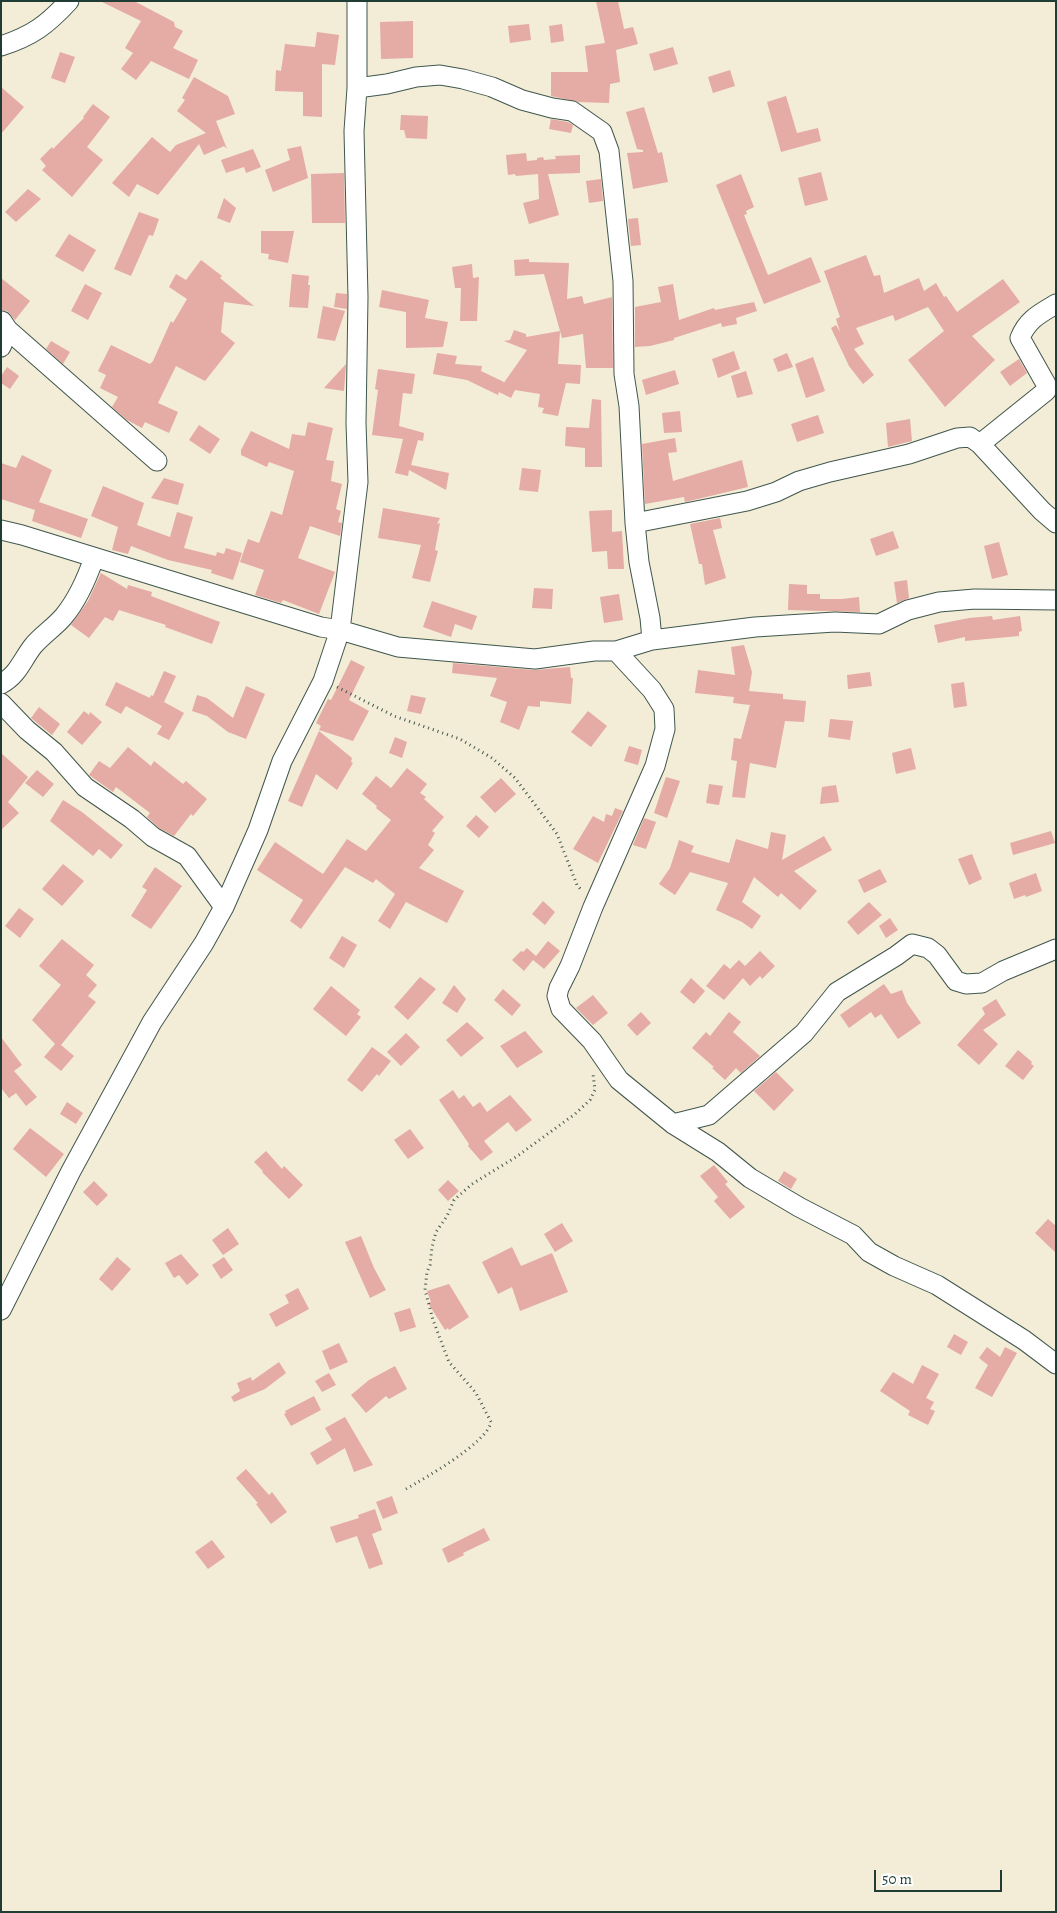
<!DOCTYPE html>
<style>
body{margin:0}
#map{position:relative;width:1057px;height:1913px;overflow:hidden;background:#f3ecd7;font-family:Alegreya,serif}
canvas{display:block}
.frame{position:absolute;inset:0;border:2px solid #1f3d34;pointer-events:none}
.scale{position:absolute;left:874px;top:1870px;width:128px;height:22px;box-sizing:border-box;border:2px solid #1f3d34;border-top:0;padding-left:6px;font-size:15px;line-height:18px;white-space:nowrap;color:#1f3d34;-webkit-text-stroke:4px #fff;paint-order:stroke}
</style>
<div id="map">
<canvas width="1057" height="1913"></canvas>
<div class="frame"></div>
<div class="scale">50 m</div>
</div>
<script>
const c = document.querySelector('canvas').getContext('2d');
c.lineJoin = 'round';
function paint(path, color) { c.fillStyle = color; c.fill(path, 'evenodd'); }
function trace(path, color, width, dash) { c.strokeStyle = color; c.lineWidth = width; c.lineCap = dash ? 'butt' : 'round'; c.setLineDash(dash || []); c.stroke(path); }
paint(new Path2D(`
 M100,1H134L174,22L175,27L183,31L173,48L198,60L189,79L151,61L136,80L121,69L133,53L125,48L141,21Z
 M596,1H618L624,29L633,27L638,44L616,50L620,82L610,84L609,103L578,102L551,96V72H588L585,46L605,43Z
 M413,21V58L381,59L380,22Z
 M529,24L531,40L510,43L508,26Z
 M562,24L564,41L551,43L549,26Z
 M317,32L339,35L335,65L322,64V117L303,116V92L275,91L276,70L281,71L285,44L315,47Z
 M673,47L678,64L654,71L649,54Z
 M60,52L75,57L65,83L51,78Z
 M730,70L735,86L713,93L708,77Z
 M194,77L228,96L235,114L216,121L227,149L224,146L204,155L199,144L158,195L137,184L129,197L112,183L152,137L170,152L176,145L206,133L177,111L185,100L182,98Z
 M1,87L24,107L1,134Z
 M786,96L797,133L818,128L821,141L781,152L767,102Z
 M93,104L110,117L87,147L103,160L72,197L42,170L46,166L40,159L52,147L53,149L84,118L83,117Z
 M644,107L658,153L662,152L668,182L633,189L627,153L643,152V150L637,149L626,112Z
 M401,115L428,116L427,139L406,138L404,130H400Z
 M551,119L568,122L573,125L571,133L549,129Z
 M301,146L308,178L273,192L265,170L290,160L287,149Z
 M253,149L261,167L246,173L244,167L226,173L221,160Z
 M526,153L527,161L537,160V158L543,157L544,160L556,159L555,156L580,155V173L548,174L559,215L529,224L523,203L539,199L538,174L516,176L515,174L508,175L506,155Z
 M821,172L828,200L805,206L798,178Z
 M344,173L345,223H312L311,174Z
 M741,174L754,207L746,211L747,214L744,215L768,275L811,257L821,282L764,304L716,185Z
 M601,179L603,201L589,203L586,181Z
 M28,189L41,199L16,222L5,212Z
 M224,198L236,208L230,223L217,218Z
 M139,212L159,219L153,236L149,235L131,276L114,269Z
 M638,218L641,245L631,246L628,219Z
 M261,231H294L288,263L268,259L269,254L261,253Z
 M69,234L96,250L83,272L55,256Z
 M866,255L874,276L880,275L884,293L919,278L924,291L936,283L944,297L946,296L957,312L1003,279L1020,302L972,336L995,360L945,407L908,360L944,331L928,307L895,321L893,315L856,328L864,344L854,349L874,375L863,384L849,366L831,328L836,325L840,332L836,319L840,317L824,271Z
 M529,259V262L569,263L567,299L582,296L584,304L612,297L613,368H586L583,334L562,338L544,274L515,276L514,260Z
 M201,260L222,276L220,278L254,306L224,302L221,332L235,343L205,381L176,366L158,403L178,412L169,433L145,422L142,428L127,420L112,407L118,397L100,388L106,375L98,371L111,345L150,364L153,361L171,321L173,323L187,299L169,287L176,274L186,280Z
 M472,264L473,278L479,277L477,321H460L461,288H455L452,267Z
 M292,274L309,276L308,285H310L308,308L289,307Z
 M1,278L30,301L15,320L7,311L1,310Z
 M85,284L102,293L88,320L71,311Z
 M673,284L679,320L714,308L715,310L754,302L757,311L736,318L737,324L722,327L721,323L674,338V340L650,346L635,347V307L661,302L658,287Z
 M382,290L429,300L425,318L448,322L443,347L406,348V312L379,307Z
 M336,293L347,294V309L334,307Z
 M323,306L345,311L335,341L317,338Z
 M514,330L526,334V337L560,331L558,364L581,365L580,384L566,383L558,416L542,413L544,408L538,407L540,394L515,390L511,398L499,392L498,395L467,380L433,374L437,353L457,356L455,364L482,366L481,371L504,382L503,384L527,350L504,341L510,340Z
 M51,341L70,352L63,364L46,349Z
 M734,351L740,369L718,378L712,359Z
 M787,353L793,367L778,372L773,359Z
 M813,357L825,391L806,398L795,364Z
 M1019,359L1027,373L1010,386L1000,372Z
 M346,364L344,391L324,388Z
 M7,367L19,376L10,389L1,383V376Z
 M378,369L415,374L412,394L403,393L399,426L424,433L423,441L418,440L411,465L449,473L446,490L409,470L408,476L395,473L403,439L372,435L378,390L375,389Z
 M675,370L679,384L646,395L642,380Z
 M746,371L753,394L737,398L731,376Z
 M592,399L601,400L602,467H585V448L565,446L566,427L589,428Z
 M680,411L682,432L664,433L662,413Z
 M818,415L824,433L797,442L791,424Z
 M910,419L912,441L888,447L886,423Z
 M308,422L333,428L326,460L334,461L331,481L342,484L336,509L341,511L338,522L342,523L340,536L310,526L298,558L335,572L319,614L283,600L281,603L255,595L264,570L240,562L248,539L259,543L271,511L282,515L294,471L269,462L267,467L241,455V450L251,431L289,449L292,434L305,436Z
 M199,425L220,439L210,454L189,440Z
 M675,438L677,452L668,453L673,481L742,460L748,487L685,502L684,497L645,504L642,444Z
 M22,455L52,470L39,502L88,519L81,538L32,521L35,510L1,499V463L16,468Z
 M522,468L541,470L538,492L519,490Z
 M164,478L184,484L178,505L151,498Z
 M103,486L144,503L137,525L170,537L177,512L193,517L184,548L216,556L217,552L224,554L226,548L242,553L233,580L211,573L212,570L168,560L131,546L128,554L112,550L118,527L91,516Z
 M383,508L440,518L437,524L440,523L435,550L438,551L430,582L412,578L421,545L378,538Z
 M612,510V532L622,531L624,569H608L607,551L592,552L589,511Z
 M720,518L722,528L713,530L726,578L705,585L702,564H699L690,524Z
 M893,531L899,548L876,556L870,539Z
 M999,542L1008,575L992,579L984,546Z
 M101,573L127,589L128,585L152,592L151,596L220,622L212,644L165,627L166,625L119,610L113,621L105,617L89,638L71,625L88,601Z
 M907,580L909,598L897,603L894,582Z
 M789,584L807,585V594H820V599H842L859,597L860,612L788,610Z
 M534,588L553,589L552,609L532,608Z
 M619,594L623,620L604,623L600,597Z
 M432,601L477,616L472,630L455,624L451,637L423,627Z
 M992,616L993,620L1020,616L1022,631L1019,632V636L965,641V637L938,643L934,625L969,618Z
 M744,645L752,672L749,691L783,694V699L806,701L804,722L785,721L776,768L750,763L745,798L732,797L737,761L731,760L734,738L741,739L750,705L733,703L734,697L695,693L698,670L735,675L731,647Z
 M351,660L365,667L349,700L369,711L353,741L319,730L321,726L316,723L328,699L331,700Z
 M453,663L534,670L570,667L571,678H573L571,704L540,701V707L528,706L519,730L500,722L507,702L490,696L497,678L452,673Z
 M164,671L176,676L164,702L184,713L169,740L157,734L162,726L126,706L121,714L105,705L116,682L150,698L151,695L153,696Z
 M870,672L872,686L848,689L847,675Z
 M964,682L967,706L954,708L951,684Z
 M246,686L265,694L246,739L228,732L207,716L192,711L197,695L207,698L233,718Z
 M411,695L426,698L421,714L407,711Z
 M39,707L60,724L52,735L31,718Z
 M84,711L89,715L90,712L102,722L82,745L67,732Z
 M588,711L607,726L591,747L571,732Z
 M830,719L853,721L850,740L828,737Z
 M319,731L352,758L351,762L353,763L337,790L316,774L302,807L288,801Z
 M395,737L407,742L402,758L389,753Z
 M629,746L642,750L638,765L624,761Z
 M128,747L151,766L154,761L183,784L186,781L207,799L193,816L191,814L174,836L159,828L147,817L150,813L116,787L113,792L89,775L99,761L110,768Z
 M911,748L916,769L896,774L892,753Z
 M1,753L28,777L8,802L19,813L1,830Z
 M407,768L427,784L420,793L426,797L424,799L444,817L432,831L435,833L428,845L434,850L419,868L464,891L447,923L406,902L390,929L378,921L395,894L376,879L373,883L345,867L301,929L290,921L303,900L257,870L275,842L323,874L347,839L366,851L391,820L376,808L377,806L362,794L376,776L391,788Z
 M37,770L54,784L43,797L25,783Z
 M666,777L680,781L667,818L654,813Z
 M501,778L516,794L495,813L480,797Z
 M709,784L723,786L719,805L706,803Z
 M836,785L839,802L820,804L822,787Z
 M63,800L82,812L123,845L111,859L99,849L93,856L50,821Z
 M615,808L623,811L598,863L573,849L593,816L604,822L606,814L612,816Z
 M476,815L489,827L479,838L466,826Z
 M644,818L656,822L646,849L633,845Z
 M1051,831L1055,843L1013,855L1010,843Z
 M771,832L786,835L782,860L824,836L832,850L794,871L817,891L800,910L781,893L778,897L754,877L742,902L761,916L752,929L742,922L716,910L728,883L690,872L675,895L659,884L670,868L679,840L694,846L691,852L729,863L736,839L768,849Z
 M972,854L982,879L969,885L958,859Z
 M63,864L84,881L62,906L42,889Z
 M155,867L182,886L151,929L131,916L147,890L142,887Z
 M880,869L887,882L864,893L858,880Z
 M1036,873L1042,891L1026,897L1025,895L1014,899L1009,883Z
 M543,901L555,912L545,925L532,914Z
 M869,902L882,915L858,935L847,922Z
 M19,908L34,919L20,938L5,926Z
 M890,918L898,930L886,938L879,926Z
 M342,936L357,945L344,968L329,958Z
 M62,939L94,965L86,975L97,985L88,996L96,1002L61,1045L74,1056L61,1071L44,1057L55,1044L32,1020L61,985L39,966Z
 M548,941L560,951L544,969L533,960L524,971L512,960L521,951L523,952L527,948L536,956Z
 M760,951L775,966L762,979L760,976L750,986L743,978L724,1000L706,986L724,964L730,969L739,960L745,966Z
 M420,977L436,989L408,1020L394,1007Z
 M691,978L705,991L694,1004L680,992Z
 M884,984L891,994L902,990L907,1003L921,1023L898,1039L881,1014L875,1018L871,1012L849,1028L840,1015Z
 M454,985L466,999L457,1013L442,1003Z
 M331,986L360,1010L357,1014L361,1017L346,1036L313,1009Z
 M503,989L521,1005L512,1016L494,1000Z
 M593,995L608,1013L593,1025L576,1008Z
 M996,999L1006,1015L983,1030L998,1044L979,1065L957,1045L985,1014L982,1008Z
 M641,1012L651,1023L637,1036L627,1025Z
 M729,1012L741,1022L733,1032L760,1056L741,1073L736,1068L725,1080L712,1068L714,1067L692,1048L706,1032L710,1036Z
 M467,1022L484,1038L461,1057L446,1040Z
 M525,1031L543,1052L517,1068L500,1046Z
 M406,1033L420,1047L401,1066L387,1052Z
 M1,1037L22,1065L14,1071L37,1097L26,1106L16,1093L9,1098L1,1088Z
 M372,1047L391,1061L379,1076L377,1074L362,1092L347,1080Z
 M1018,1050L1032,1062L1031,1064L1034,1066L1023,1080L1005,1066Z
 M776,1072L794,1090L774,1111L754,1091Z
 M453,1090L459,1099L464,1095L473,1107L480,1102L487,1112L510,1095L532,1120L516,1132L508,1122L484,1141L493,1152L481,1161L468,1146L469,1144L439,1100Z
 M67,1102L83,1113L76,1124L60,1114Z
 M30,1128L64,1154L46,1177L13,1149Z
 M410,1129L424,1148L408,1159L394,1140Z
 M266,1151L282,1169L284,1166L303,1185L289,1199L262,1172L263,1171L254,1162Z
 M714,1165L728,1182L725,1184L745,1207L730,1219L714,1201L718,1197L700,1176Z
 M784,1171L797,1179L791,1189L778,1181Z
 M448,1180L459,1191L448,1201L438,1190Z
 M94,1181L108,1195L97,1206L83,1192Z
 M1048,1219L1056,1226V1253L1035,1233Z
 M562,1223L573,1241L555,1252L544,1234Z
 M228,1228L239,1244L223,1255L212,1240Z
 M361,1236L374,1268L386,1290L370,1298L345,1242Z
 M512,1247L521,1266L552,1253L568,1292L520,1311L512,1287L498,1294L482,1262Z
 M181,1254L199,1275L187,1285L179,1275L174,1278L165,1263Z
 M117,1257L131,1269L112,1291L99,1279Z
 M224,1257L233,1270L221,1279L212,1265Z
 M449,1284L469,1317L449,1330L448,1328L445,1330L428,1303L431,1302L427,1291Z
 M298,1288L309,1309L276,1327L269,1314L289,1303L285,1295Z
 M410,1308L416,1327L400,1332L394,1313Z
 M954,1334L968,1342L961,1355L947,1347Z
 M339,1343L348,1362L330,1370L322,1351Z
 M987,1347L1000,1357L1005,1347L1017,1353L992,1397L975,1388L988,1365L979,1358Z
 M279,1362L286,1373L265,1389L234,1402L231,1397L240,1391L237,1383L251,1377L252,1381Z
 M922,1365L939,1374L926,1398L934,1402L930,1409L935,1411L928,1425L908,1415L910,1411L880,1391L893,1372L913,1384Z
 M395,1366L407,1389L389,1399L386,1396L366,1413L351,1395L369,1380Z
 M329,1373L336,1385L322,1392L315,1381Z
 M314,1396L321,1410L291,1426L284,1414L286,1413L285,1411Z
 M345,1417L373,1465L354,1472L345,1448L317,1465L310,1453L332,1440L325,1428Z
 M246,1469L269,1495L272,1492L287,1512L271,1524L256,1504L258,1503L236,1478Z
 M392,1496L398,1513L383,1519L376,1502Z
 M375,1509L382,1530L372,1534L383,1564L369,1569L357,1536L336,1543L330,1527L359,1518L358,1515Z
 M484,1528L490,1540L463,1553L464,1555L448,1563L442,1549Z
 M212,1540L225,1557L208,1569L195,1552Z`), '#e5aba5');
const minor = new Path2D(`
 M1,46C32,36 47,25 69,1
 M357,88L387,84L416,77L440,75L463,79L492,87L522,100L552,108L572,111L602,132L609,151L623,281L624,374L629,406L635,523L639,562L650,618L652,640
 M8,330L157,461
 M1,347L8,330L2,321
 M980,444L1046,391V384L1020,338C1027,320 1039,314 1056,304
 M635,523L747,501L776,492L799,481L830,472L909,454L957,438L970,437L980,444L1042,511L1056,523
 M1,530L22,535L321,627L340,630L398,647L535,659L594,651H616L652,640L755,627L835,622L879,624L908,610L939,602L975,599L1056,600
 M616,651L652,690L664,709L665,729L655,766L593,907L570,966L559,988L557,996L561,1009L592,1041L619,1080L673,1124L718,1152L750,1178L799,1207L853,1235L869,1252L894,1266L937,1285L1024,1340L1056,1364
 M1,684C18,675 22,660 33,646C42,635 55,627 64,616C78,599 87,578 94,558
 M1,703L27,730L54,752L85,787L132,819L153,837L187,856L224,907
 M673,1124L709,1115L804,1033L837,992L896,956L912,944L928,948L937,955L956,981L966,984L982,983L1003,971L1056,949
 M1,1310L71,1171L152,1022L204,943L224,907L258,830L282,761L323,681L340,630L358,482L356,423L358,297L354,131L357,88V1`);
trace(minor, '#3f574c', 21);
trace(new Path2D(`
 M337,687L394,716L460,739L492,758L515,778L557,834L577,885L582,891
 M406,1489C425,1478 487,1443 491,1422L476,1393L449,1362L433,1320L425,1290L427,1272L430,1265L432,1247L436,1232L447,1216L454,1200L472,1184L516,1157L575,1114L590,1100L595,1090L593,1074`), '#3f574c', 3, [1, 4]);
trace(minor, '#fff', 19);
</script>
